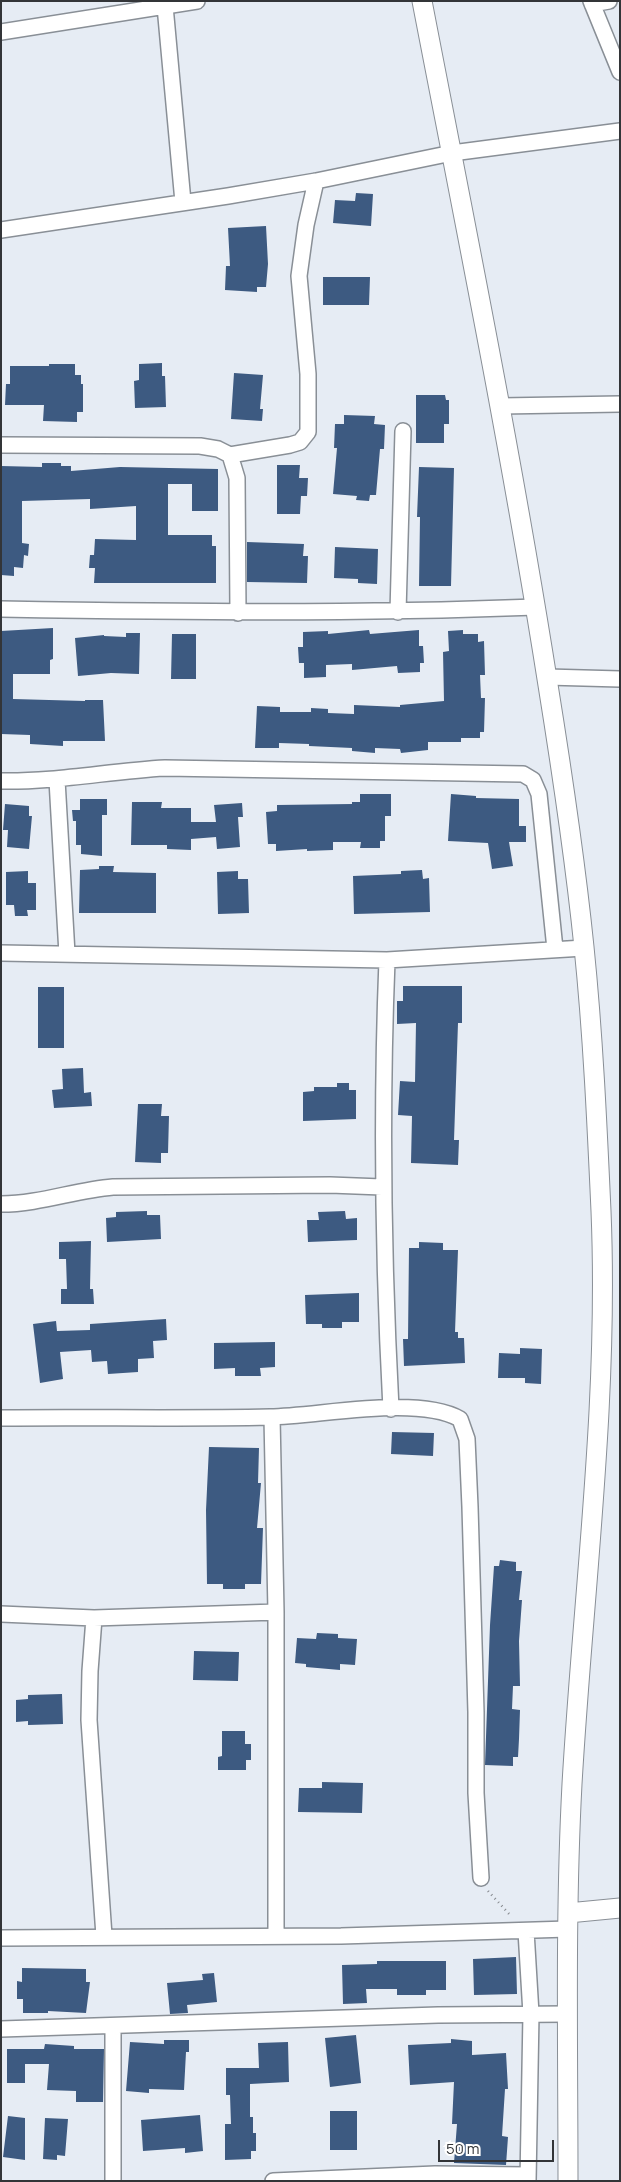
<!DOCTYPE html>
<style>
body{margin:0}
#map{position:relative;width:621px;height:2182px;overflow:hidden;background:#e6ecf4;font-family:Manrope,sans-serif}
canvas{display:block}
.frame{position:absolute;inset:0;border:2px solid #333538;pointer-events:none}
.scale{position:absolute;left:438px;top:2140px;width:116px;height:22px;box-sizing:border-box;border:2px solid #333538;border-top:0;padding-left:6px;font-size:15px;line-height:18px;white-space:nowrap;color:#333538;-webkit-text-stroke:4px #fff;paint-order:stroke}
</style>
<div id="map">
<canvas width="621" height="2182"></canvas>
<div class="frame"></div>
<div class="scale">50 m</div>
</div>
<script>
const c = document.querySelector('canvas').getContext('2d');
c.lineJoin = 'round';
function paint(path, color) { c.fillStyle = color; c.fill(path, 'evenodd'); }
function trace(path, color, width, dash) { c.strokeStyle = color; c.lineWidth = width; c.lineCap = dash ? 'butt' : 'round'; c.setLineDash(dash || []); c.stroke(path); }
paint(new Path2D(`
 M356,193L373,194L371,226L333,223L335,200L355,201Z
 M266,226L268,264L266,287H257V292L225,290L226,266H230L228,228Z
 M323,277H370L369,305H323Z
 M162,363V376H165L166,407L135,408L134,381L139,380V364Z
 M49,364H75V375H81V384H83V412H77V422L43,421L44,405H5L6,384H10V366H49Z
 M234,373L263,375L260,409H263L262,421L231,419Z
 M416,395H445L446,400H449V424H444V443H416Z
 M344,415L375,416L374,424L385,425L384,449H380L376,495H370L369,501L356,500L357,496L333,494L337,448H334L335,424H344Z
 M42,463H61V466H71V471L120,467L218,469V511H192V484H168V535H212V546H216V583H94L95,568H89L90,555H94L95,539L136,540V506L90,509V499L22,501V543L29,544L28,556L24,555L23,568L14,567V576L1,575V466L42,467Z
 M277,465H300L299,478H308L307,496H301L300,514H277Z
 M419,467L454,468L451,586H419L420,517H417Z
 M247,542L304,544L303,556H308L307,583L247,582Z
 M335,547L378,549L377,584L358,583V579L334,578Z
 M53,628V659L50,660V674H13V699L85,701V700H103L105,741H63V746L30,744V735L1,734V631Z
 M369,630L370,634L419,630V646H423L424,663H420V672L398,673L397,666L352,670V664L326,665V677L304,678V663H299L298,647H303V632L328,631V634Z
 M463,630V634H478V642L484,641L485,675H480L481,698H485L484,732H480V738H461V742H428V750L401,753L400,749L375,748V753L352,751V748L309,746V744L279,743V748H255L257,706L280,707V712H311V708L328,709V713L354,714V705L400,707V705L444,701L443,652L449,651L448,631Z
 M126,633H140L139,674L111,673L78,676L75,638L104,635V636L126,637Z
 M172,634H196V679H171Z
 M360,794H391V816H385V841H380V848H360L361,842H333V850L307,851V849L276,851V844H268L266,812L277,811V805L352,804V802H360Z
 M451,794L476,796V798L519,799V826H526V842H509L513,866L492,869L488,843L448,841Z
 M80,799H107V815H102V856L81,854V845H76V821H73L72,810H80Z
 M132,802H162L161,808H191V822H216L214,805L242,803L243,817H238L240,847L217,849L216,837L191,839V850L167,849V845H131Z
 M5,804L29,806V816H32L29,849L7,847L8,830H3Z
 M99,866H114L113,872L156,873V913H79L80,870L99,869Z
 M422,870L423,879L429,878L430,912L354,914L353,876L401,874V871Z
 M28,871V883H36V910H27L28,916H15L14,905H6V872Z
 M238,871V879H248L249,913L218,914L217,872Z
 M403,986H462V1023H458L454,1140H459L458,1165L411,1163L412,1116L398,1115L400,1081L415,1082L416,1023L397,1024V1001H403Z
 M38,987H64V1048H38Z
 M83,1068L84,1093L91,1092L92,1106L54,1108L52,1090L63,1089L62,1069Z
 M337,1083H349V1090H356V1119L303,1121V1092L314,1091V1087H337Z
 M138,1104H162L161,1116H169L168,1153H161V1163L135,1162Z
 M147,1211V1215H160L161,1239L107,1242L106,1218L116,1217V1212Z
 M345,1211L346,1219L357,1218V1240L308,1242L307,1220H319L318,1212Z
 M91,1241L90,1289H93L94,1304H61V1289H67L66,1259H59V1242Z
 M419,1242L443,1243V1250H458L455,1332H458V1338H464L465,1363L404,1366L403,1339H408L409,1248H419Z
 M359,1293V1322H342V1328H322V1324H306L305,1295Z
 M166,1319L167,1340L153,1341L154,1358L138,1359V1372L108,1374L107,1361L92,1362L91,1350L60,1352L63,1379L40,1383L33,1324L56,1321L57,1331L90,1330V1324Z
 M275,1342V1367L260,1368L261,1376H235V1368L214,1369V1343Z
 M520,1348L542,1349L541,1384L525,1383V1378H498L499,1353L520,1354Z
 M392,1432L434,1433L433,1456L391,1454Z
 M209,1447L259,1448L258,1483H261L257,1528H263L261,1584H245V1589H223V1584H207L206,1510Z
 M500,1560L516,1562V1571H522L519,1600H522L519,1641L520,1686H513L512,1709L520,1710L519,1739L518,1757H513V1766L485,1765L490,1625L494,1566H499Z
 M317,1633L338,1634V1638L357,1639L355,1665L340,1664V1670L306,1667V1664L295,1663L297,1638L316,1639Z
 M194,1651L239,1652L238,1681L193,1680Z
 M62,1694L63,1724L28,1725V1721L16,1722V1700L28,1699V1695Z
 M222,1731H245V1744H251V1760H246V1770H218V1757L222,1756Z
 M322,1782L363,1783L362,1813L298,1812L299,1788H322Z
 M516,1957L517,1994L474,1995L473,1959Z
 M377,1961H446V1990H426V1995H397V1989H366L367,2003L343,2004L342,1965L377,1964Z
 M22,1968L86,1969V1982H90L86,2013L48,2011V2013H23V1999H17V1981L22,1982Z
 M214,1973L217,2002L187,2005L188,2013L170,2014L167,1983L203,1980L202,1974Z
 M356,2035L361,2083L330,2087L325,2038Z
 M451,2039L472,2041V2055L506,2053L508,2089H505L502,2136L508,2137L506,2165L454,2163L457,2124H452L454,2082L410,2085L408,2045L451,2043Z
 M164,2040H189V2052H186L184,2090L149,2089V2093L126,2091L130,2042L164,2044Z
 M288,2042L289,2082L250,2084V2117H253V2133H256V2151H251V2159L225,2160V2124H231L230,2095H226V2068H259L258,2043Z
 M45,2044L74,2046V2049H104L103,2102H76V2091L47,2090L49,2064H25V2083H7V2049H44Z
 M330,2111H357V2150H330Z
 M200,2115L203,2151L185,2153V2148L143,2151L141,2120Z
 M8,2116L25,2118V2160L3,2157Z
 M45,2118L68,2119L65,2156L57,2155V2160L43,2159Z`), '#3d5a81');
const minor = new Path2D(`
 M591,1L620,72
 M592,4L609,1
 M165,6L183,202
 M1,32L197,1
 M1,230L228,196L316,181L452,153L620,131
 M501,406L620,404
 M1,445L200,446L218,449L230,455L237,478L238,613
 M230,455L290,445L300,442L308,432V374L299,276L306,225L316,181
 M1,609C180,612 357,614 536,607
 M398,612L403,431
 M547,677L620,679
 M57,780L67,954
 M1,781C56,782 110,771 165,768L523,774L533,780L539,794L555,949
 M1,953L387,960L584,948
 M387,960C381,1110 383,1259 391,1409
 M1,1204C40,1204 75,1190 113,1187L330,1185L382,1187
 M272,1417L276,1612V1936
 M1,1418C91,1417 180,1419 270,1417C321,1416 417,1395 460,1419L467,1439L470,1507L476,1712V1793L481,1878
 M1,1614L94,1618L276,1612
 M94,1618L90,1671L89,1720L104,1936
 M526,1931L531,2014L528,2181
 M1,1938L341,1936L568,1929
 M1,2029L438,2015L567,2014
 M113,2181V2026
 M273,2181L435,2174L528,2175`);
const tertiary = new Path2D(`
 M422,1C466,229 512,456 548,685C562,772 575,859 584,947C593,1035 597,1123 601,1211C609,1402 583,1593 572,1784C565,1916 568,2048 568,2181
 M568,1913L620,1908`);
trace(minor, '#898f96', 18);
trace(tertiary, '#898f96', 21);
trace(new Path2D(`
 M488,1891L511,1916`), '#85898e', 2.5, [1, 4]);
trace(minor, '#fff', 15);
trace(tertiary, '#fff', 19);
</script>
